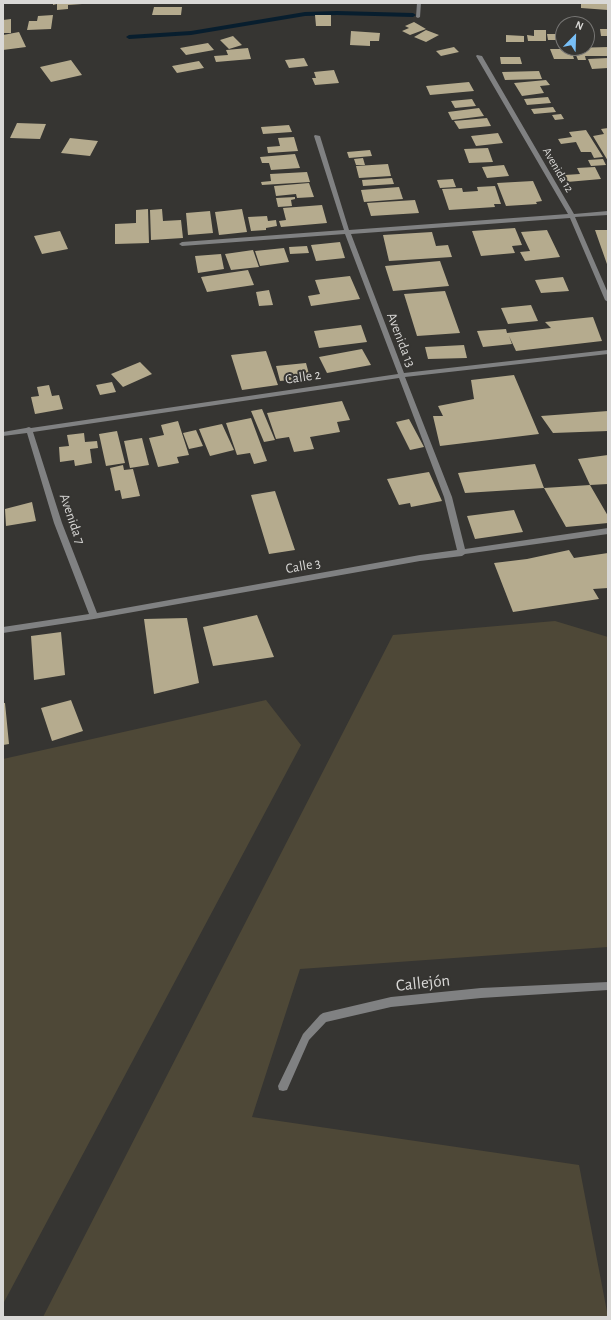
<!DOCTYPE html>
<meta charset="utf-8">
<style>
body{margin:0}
#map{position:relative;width:611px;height:1320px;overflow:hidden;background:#363532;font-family:"Alegreya Sans",sans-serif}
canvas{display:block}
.frame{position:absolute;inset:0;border:4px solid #d9d8d6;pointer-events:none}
.north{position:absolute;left:555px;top:16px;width:40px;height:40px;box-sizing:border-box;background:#363532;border:1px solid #777674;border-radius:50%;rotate:23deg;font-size:11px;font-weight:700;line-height:16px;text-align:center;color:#d9d8d6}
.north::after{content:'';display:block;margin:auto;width:14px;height:18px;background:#78bff7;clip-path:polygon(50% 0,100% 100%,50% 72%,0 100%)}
</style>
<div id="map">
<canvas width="611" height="1320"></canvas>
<div class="frame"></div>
<div class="north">N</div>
</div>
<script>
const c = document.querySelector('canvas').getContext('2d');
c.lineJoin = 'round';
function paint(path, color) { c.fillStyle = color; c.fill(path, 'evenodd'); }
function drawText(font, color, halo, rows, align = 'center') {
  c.font = font + ' "Alegreya Sans",sans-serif'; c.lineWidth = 4; c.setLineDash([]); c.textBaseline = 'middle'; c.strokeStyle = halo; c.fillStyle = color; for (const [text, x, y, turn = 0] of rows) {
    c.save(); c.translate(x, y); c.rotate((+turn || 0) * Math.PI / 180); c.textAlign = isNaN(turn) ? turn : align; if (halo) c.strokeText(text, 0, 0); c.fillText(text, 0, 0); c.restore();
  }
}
paint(new Path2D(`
 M555,621L608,637V947L300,969L252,1117L579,1165L608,1317H43L393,635Z
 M266,700L301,745L3,1304V759Z`), '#4e4837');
paint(new Path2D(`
 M337,11L413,13L416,15L413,17L337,15L305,16L191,35L129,39L126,37L129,35L191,31L305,12Z`), '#081e2e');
paint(new Path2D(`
 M53,3H82V4L68,5V9L57,10V4L53,5Z
 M581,3H608V10L581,8Z
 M154,7H182L181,15H152Z
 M53,15L51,29L27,30L29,21H37L38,16Z
 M315,15H331V26H316Z
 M11,19V33H3V20Z
 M414,22L426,29L410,35L402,31L409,28L405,26Z
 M600,29H608V36H601Z
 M426,30L439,35L426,42L414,37Z
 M534,30H546V41H528L527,35L534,36Z
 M351,31L380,33L379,41H370V46L350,45Z
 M19,32L26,47L3,50V35Z
 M547,34H563V40H548Z
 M506,35L524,36V42H506Z
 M233,36L242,45L229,49L220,40Z
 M208,43L214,50L186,55L180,48Z
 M454,47L459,52L441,56L436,51Z
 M608,47V56H585L586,60H578L573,48Z
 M248,48L251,59L216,62L214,56L228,55L226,50Z
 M550,49H571L574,59H554Z
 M500,57H520L522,64H501Z
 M304,58L308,66L289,68L285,60Z
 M608,58V68L592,69L588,59Z
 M71,60L82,75L51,82L40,67Z
 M199,61L204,68L177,73L172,66Z
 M334,70L339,83L315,85L312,78H316L314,72Z
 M539,71L542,79L505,80L502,72Z
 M546,80L550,85L540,86L544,93L522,96L514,83Z
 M469,82L474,91L430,95L426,86Z
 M548,97L551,103L527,105L524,99Z
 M472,99L476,106L455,108L451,101Z
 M553,107L556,112L534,114L531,109Z
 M479,108L484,116L452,120L448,112Z
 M561,114L564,119L555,120L552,115Z
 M487,118L491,126L459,129L454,121Z
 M17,123L46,124L40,139L10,138Z
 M289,125L292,132L263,134L261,127Z
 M608,128V161L593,136L604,134L601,129Z
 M586,130L603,157L594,158L591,152H581L576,142L561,144L558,139L572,137L569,132Z
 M498,133L503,143L476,146L471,136Z
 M294,137L298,151L268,153L267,147L280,146L278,138Z
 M70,138L98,141L90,156L61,153Z
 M488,148L493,162L469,163L464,149Z
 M370,150L372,156L349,158L347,152Z
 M295,154L300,168L271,170L269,163H262L260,157Z
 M363,158L365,165H356L354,159Z
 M603,159L606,165L591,166L588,160Z
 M388,164L391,176L359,178L356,166Z
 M504,165L509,176L487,178L482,167Z
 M595,167L601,179L567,182L565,175L580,174L577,168Z
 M307,172L310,182L262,185L261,182L271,181L270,174Z
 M392,178L394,184L363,186L362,180Z
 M453,179L456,187L440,188L437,180Z
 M533,181L542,201L536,202L537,204L506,206L497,183Z
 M309,183L314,197L297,198L296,194L276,196L274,186Z
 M495,186L501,204H494L495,207L449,210L442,189L462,188L463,192L478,191L477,187Z
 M399,187L403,199L364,202L361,190Z
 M295,197V199L291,200L292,206L278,207L276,198Z
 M415,200L419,213L371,216L367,203Z
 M322,205L327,223L281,227L279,221L286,220L283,208Z
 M148,209L149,243L115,244V224L136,223V210Z
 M162,209L163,221L181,220L183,238L151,240L150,210Z
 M242,209L247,232L219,235L215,212Z
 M210,211L213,233L188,235L186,213Z
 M267,216L268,221L276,220L277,226L266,228V230L251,231L248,217Z
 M515,228L522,245L512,246L515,253L481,256L472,231Z
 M547,230L560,257L525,261L520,252L530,251L521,232Z
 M595,230H608V267Z
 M60,231L68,249L42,254L34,236Z
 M432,232L436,246L448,245L452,257L389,261L383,235Z
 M340,242L345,258L316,261L311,245Z
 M307,246L309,253L290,254L289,247Z
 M284,248L289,262L260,266L255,251Z
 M253,250L259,267L231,270L225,254Z
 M221,254L224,269L198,273L195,256Z
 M440,261L449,286L393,291L385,266Z
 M248,270L254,285L207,292L201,277Z
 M350,276L360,299L311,306L308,296L320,294L315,280Z
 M563,277L569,291L541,293L535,280Z
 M269,290L273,305L259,306L256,292Z
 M445,291L460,333L417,336L404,294Z
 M531,305L538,321L508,324L501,308Z
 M593,317L602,341L516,351L509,336L512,344L483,347L477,331L506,329L507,333L551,328L545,322Z
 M361,325L367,342L319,348L314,331Z
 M464,345L467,358L428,359L425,347Z
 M362,349L371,365L327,373L319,357Z
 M266,351L278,385L242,390L231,355Z
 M140,362L152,374L123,387L111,374Z
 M306,363L310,378L280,381L276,366Z
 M514,375L539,434L440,446L433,416H443L438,406L474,399L471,380Z
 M112,382L116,392L100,395L96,385Z
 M49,385L52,396L59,395L63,409L35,414L31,397L39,396L37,387Z
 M342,401L350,420L337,422L340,432L310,437L314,449L294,452L289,437L276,439L267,413Z
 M262,409L275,440L264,442L251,411Z
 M608,411V431L553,433L541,416Z
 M251,418L267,461L254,464L250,453L237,455L226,423Z
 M409,419L424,447L410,450L396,422Z
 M178,421L189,455L177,457L179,463L158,467L149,438L164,435L161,425Z
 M222,424L234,450L210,456L199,429Z
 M196,430L203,446L189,449L183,433Z
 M117,431L125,463L106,466L99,434Z
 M84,433L85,442L97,441L98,448L90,449L92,463L75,466L74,460L60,462L59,447L69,446L67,435Z
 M142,438L149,465L130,468L124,441Z
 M608,455V484L590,485L578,459Z
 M535,464L544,488L465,493L458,473Z
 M123,465L124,470L133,469L140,496L122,499L120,490L115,491L110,468Z
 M429,472L442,501L411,507L410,503L399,505L387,479Z
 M590,485L608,516V523L566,527L544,488Z
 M275,491L295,550L269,554L251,495Z
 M32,502L36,521L6,526L5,509Z
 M514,510L523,532L475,539L467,516Z
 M569,550L574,558L608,553V588L593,589L599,599L513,612L494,563L527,559Z
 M257,615L274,657L213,666L203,627Z
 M187,618L199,683L154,694L144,619Z
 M61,632L65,675L34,680L31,636Z
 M71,700L83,731L52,741L41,708Z
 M3,703H5L9,744L3,745Z`), '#b5ab8e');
paint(new Path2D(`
 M608,982V990L481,998L391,1007L326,1022L309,1040L287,1090L283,1091L279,1090L278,1086L303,1034L320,1015L323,1013L391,997L481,988Z`), '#808182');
paint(new Path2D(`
 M417,3H421L420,17L418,18L416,17Z
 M477,55L482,56L574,214L608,211V215L575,217L608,293V302L605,300L570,218L351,234L404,373L608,350V354L405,377L452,497L465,549L608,528V534L465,554L462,556L420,561L94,619L3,633V627L89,614L54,523L27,433L3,436V432L26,428L29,427L31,428L398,374L345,234L182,246L179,244L182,242L344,230L314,136L315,135L320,136L349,230L568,214L476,56ZM399,378L444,497L457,550L420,555L97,613L62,523L33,432Z`), '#808182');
drawText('12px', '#d9d8d6', '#363532', [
 ["Avenida 12",558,170,60]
]);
drawText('14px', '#d9d8d6', '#363532', [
 ["Avenida 13",401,340,69],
 ["Calle 2",303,377,-8],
 ["Avenida 7",72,519,71],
 ["Calle 3",303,566,-10]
]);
drawText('17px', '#d9d8d6', '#363532', [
 ["Callejón",423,983,-6]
]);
</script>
